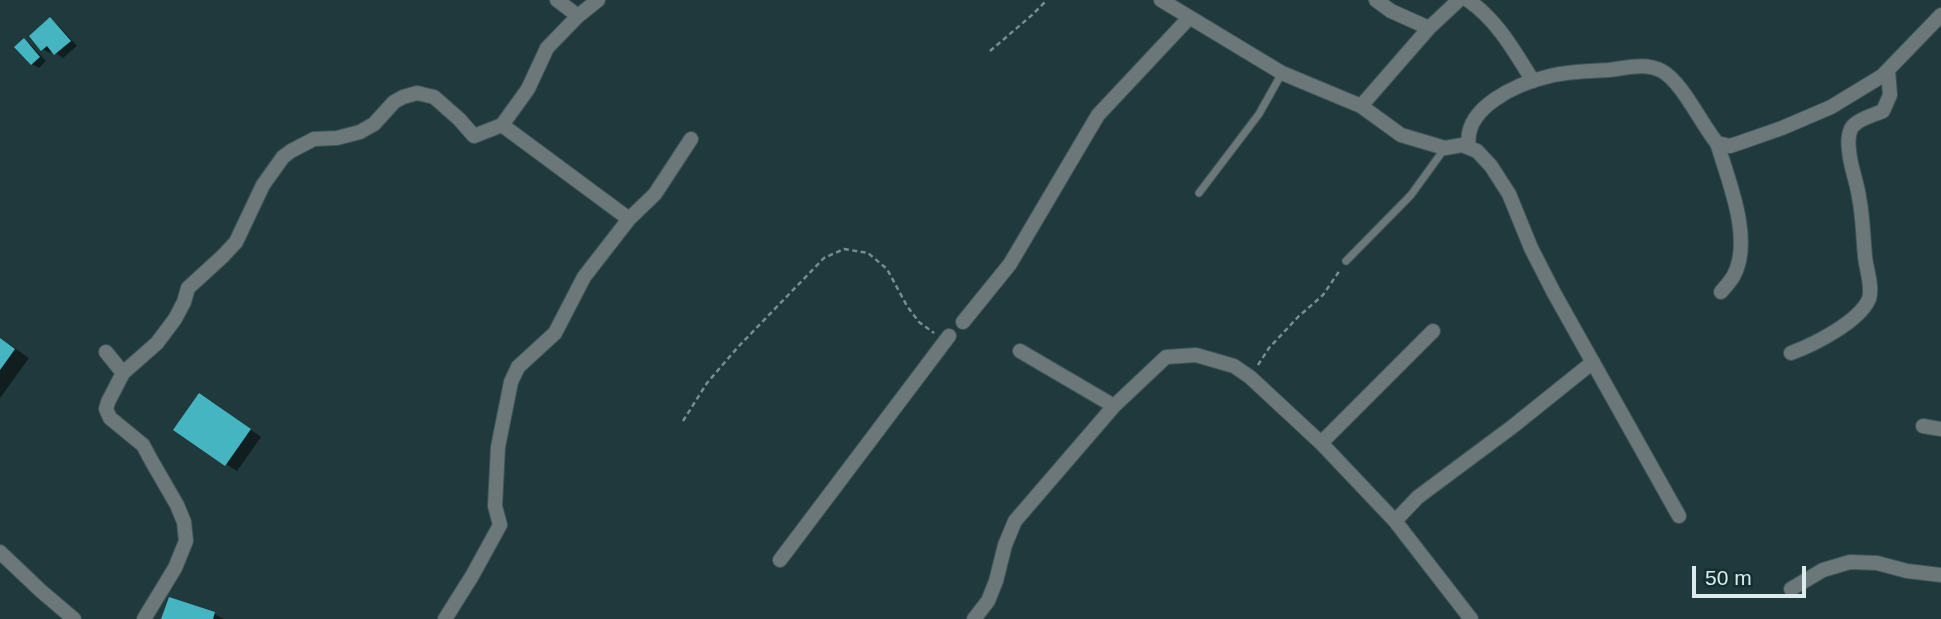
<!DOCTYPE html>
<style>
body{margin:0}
#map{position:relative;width:1941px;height:619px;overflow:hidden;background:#1f393c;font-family:Helvetica,sans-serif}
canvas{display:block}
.scale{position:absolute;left:1692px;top:566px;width:114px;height:32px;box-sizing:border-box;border:4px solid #dcebec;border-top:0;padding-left:9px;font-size:21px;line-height:24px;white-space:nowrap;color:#dcebec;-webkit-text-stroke:5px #152f31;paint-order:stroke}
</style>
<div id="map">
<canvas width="1941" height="619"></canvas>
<div class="scale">50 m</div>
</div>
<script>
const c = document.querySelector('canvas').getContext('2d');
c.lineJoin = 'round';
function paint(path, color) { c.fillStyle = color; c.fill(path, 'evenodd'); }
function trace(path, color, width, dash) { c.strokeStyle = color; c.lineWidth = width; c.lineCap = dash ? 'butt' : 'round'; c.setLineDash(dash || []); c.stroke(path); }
paint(new Path2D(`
 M50,19L57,24L77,46L63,58L53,51L50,53L43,49Z
 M24,40L31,45L46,61L39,68L32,64Z
 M0,338L29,358L0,398Z
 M211,401L261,437L237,471L226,464Z
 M214,614L224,619H163Z`), '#0007');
paint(new Path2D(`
 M50,17L71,41L54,55L47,46L41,51L29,36Z
 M24,38L40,57L31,65L14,47Z
 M0,338L15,349L0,370Z
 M199,393L251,429L225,466L173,430Z
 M169,597L215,612L213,619H161Z`), '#45b6c1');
const lane = new Path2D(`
 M1199,193L1259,114L1282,73
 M1346,261L1411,195L1445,148`);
const street = new Path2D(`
 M1161,0L1282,73L1361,106L1401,135L1445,148L1462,145L1477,151L1491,166L1509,194L1531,248L1554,293L1679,516
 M1376,0L1391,11L1429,28
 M1468,0C1498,21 1514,51 1533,81
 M578,16L598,0
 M1361,106L1429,28L1459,0
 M502,125L629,219
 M1717,143C1728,179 1753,239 1734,275C1731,281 1725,287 1721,292
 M1469,147C1462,107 1519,83 1550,76C1569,71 1590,71 1609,70C1626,68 1646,62 1662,71C1683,83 1701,124 1717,143L1730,146L1742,142L1782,128L1831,107L1882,76L1941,15
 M963,322L1010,264L1098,115L1189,18
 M1020,351L1114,406L1166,357L1196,355L1234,366L1250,377L1321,443L1395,521L1418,497L1512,427L1593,362
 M106,352L123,373
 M1791,353C1813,345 1859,322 1869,299C1873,286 1866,269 1865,256C1863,236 1863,217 1859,197C1857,182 1850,166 1849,150C1848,143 1848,130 1854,125C1861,118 1874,115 1883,111L1890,95L1888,70
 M1923,426L1941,429
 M1321,443L1433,331
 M1395,521L1471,619
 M0,552L41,591L74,619
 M780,560L949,336
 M1791,589L1823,570L1850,562L1877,563L1907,571L1941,575
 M144,619L175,568L186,541L184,522L177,505L151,460L143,445L110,418L106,409L108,402L123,373L157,343L175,319L184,302L188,288L223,256L236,242L263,185L283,157L291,151L314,139L337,138L360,132L374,124L394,102L403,97L417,93L434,97L459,119L474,136L502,125L528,89L547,48L578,16L557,0
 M445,619L472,576L500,525L495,506L498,447L511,382L518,367L555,333L584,277L629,219L655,194L691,139
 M974,619L988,601L996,581L1005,545L1015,521L1114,406`);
trace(lane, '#3d5558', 9);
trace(street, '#3d5558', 16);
trace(new Path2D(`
 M990,51L1032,15L1047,0
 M1258,365L1269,348L1298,317L1323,295L1340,270
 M683,421L707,383L738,347L824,258L844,249L868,253L887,269L907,306L919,322L934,333`), '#788d8f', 2.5, [5, 3.5]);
trace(lane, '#6b7778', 7);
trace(street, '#6b7778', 14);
</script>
